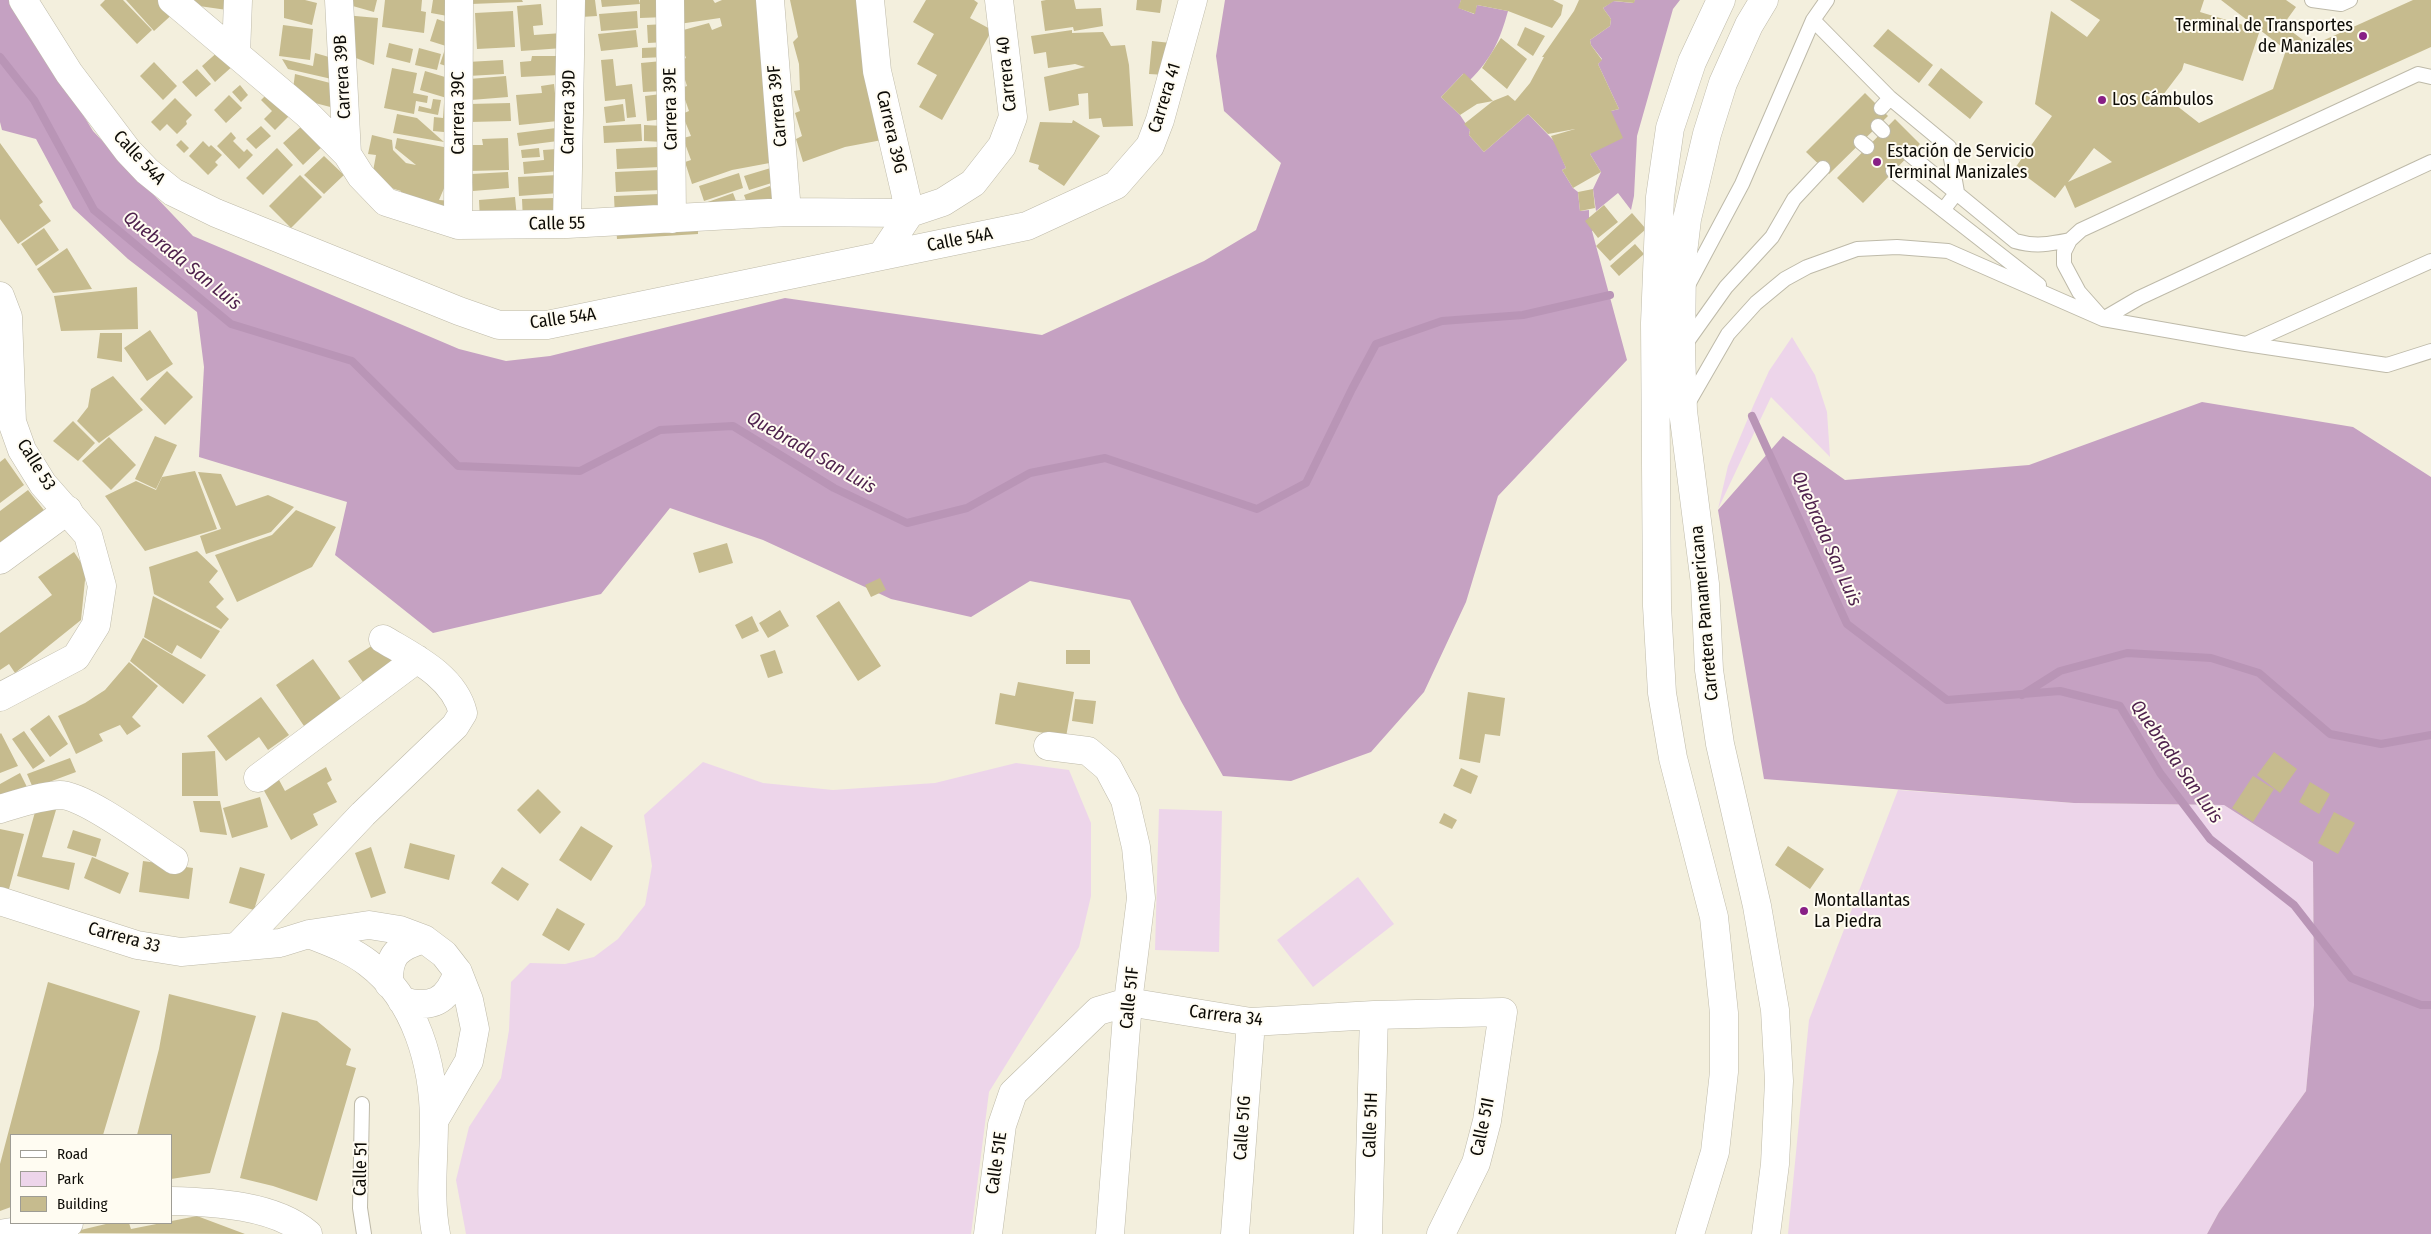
<!DOCTYPE html>
<meta charset="utf-8">
<style>
body{margin:0}
#map{position:relative;width:2431px;height:1234px;overflow:hidden;background:#f3efdd;font-family:"Fira Sans Condensed",sans-serif}
canvas{display:block}
.legend{position:absolute;left:10px;top:1134px;width:162px;height:90px;box-sizing:border-box;background:#fffcf2;border:1px solid #9e9c94;margin:0;padding:6px 9px;list-style:none;font-size:15px;color:#0d0b06}
.legend li{display:flex;align-items:center;gap:10px;height:25px}
.legend b{width:25px;border:1px solid #9e9c94}
</style>
<div id="map">
<canvas width="2431" height="1234"></canvas>
<ul class="legend">
<li><b style="height:6px;background:#fff"></b>Road</li>
<li><b style="height:14px;background:#edd5ea"></b>Park</li>
<li><b style="height:14px;background:#c6bb8e"></b>Building</li>
</ul>
</div>
<script>
const c = document.querySelector('canvas').getContext('2d');
c.lineJoin = 'round';
function paint(path, color) { c.fillStyle = color; c.fill(path, 'evenodd'); }
function trace(path, color, width, dash) { c.strokeStyle = color; c.lineWidth = width; c.lineCap = dash ? 'butt' : 'round'; c.setLineDash(dash || []); c.stroke(path); }
function drawText(font, color, halo, rows, align = 'center') {
  c.font = font + ' "Fira Sans Condensed",sans-serif'; c.lineWidth = 4; c.setLineDash([]); c.textBaseline = 'middle'; c.strokeStyle = halo; c.fillStyle = color; for (const [text, x, y, turn = 0] of rows) {
    c.save(); c.translate(x, y); c.rotate((+turn || 0) * Math.PI / 180); c.textAlign = isNaN(turn) ? turn : align; if (halo) c.strokeText(text, 0, 0); c.fillText(text, 0, 0); c.restore();
  }
}
paint(new Path2D(`
 M1792,337L1815,375L1827,412L1830,457L1771,397L1718,509L1728,466L1754,404L1769,371Z
 M703,762L763,783L833,790L935,783L1016,763L1069,770L1091,823V896L1079,947L989,1092L971,1234H466L456,1180L469,1127L501,1078L509,1030L511,982L530,963L565,964L594,957L618,939L645,905L652,866L644,815Z
 M1898,790L2074,803L2224,805L2313,862L2314,1005L2306,1091L2219,1212L2207,1234H1788L1809,1020Z
 M1159,809L1222,811L1219,952L1155,950Z
 M1358,877L1394,924L1313,987L1277,940Z`), '#edd5ea');
paint(new Path2D(`
 M0,0H13L93,131L193,236L459,349L506,361L550,356L785,298L1042,335L1204,261L1256,230L1281,163L1224,111L1216,56L1225,0H1461L1459,8L1474,14L1477,5L1508,11C1500,40 1492,58 1470,80L1463,74L1441,97L1460,115L1470,130L1469,135L1484,152L1528,114L1555,142L1566,168L1562,170L1573,188L1578,192L1580,211L1589,210V217L1598,227L1592,231L1627,360L1498,496L1466,602L1424,692L1371,752L1291,781L1223,776L1181,701L1130,600L1030,581L971,617L891,599L763,540L670,508L601,594L433,633L335,555L347,502L199,457L204,367L197,312L128,259L73,208L36,139L2,130L0,122Z
 M1635,0H1680L1673,9L1637,136L1634,196L1631,210L1618,193L1596,211L1593,189L1601,172L1590,154L1611,111L1619,109L1598,64L1602,59L1591,45L1590,40L1610,26L1611,19L1603,8L1613,1L1633,3Z
 M2202,402L2353,427L2431,477V1234H2207L2219,1212L2306,1091L2314,1005L2313,862L2224,805L2074,803L1764,779L1718,510L1783,436L1845,480L2029,465Z`), '#c5a1c2');
trace(new Path2D(`
 M0,57L34,100L94,210L231,324L352,361L458,466L580,471L660,430L733,426L834,488L907,523L967,508L1030,473L1105,458L1257,509L1306,483L1352,389L1376,344L1442,321L1523,315L1610,295
 M1752,416L1847,624L1947,700L2060,691L2120,706L2160,773L2210,839L2294,905L2351,978L2421,1005H2431
 M2022,695L2060,671L2127,653L2211,658L2259,673L2330,734L2381,744L2431,735`), '#b995b6', 8);
paint(new Path2D(`
 M105,0H123L152,30L137,44L100,5Z
 M126,0H166L176,11L154,31Z
 M185,0H235L234,11L185,4Z
 M284,0H305L317,3L312,25L284,18Z
 M343,0H377L374,12L342,3Z
 M385,0H422L421,11L426,12L424,33L382,27Z
 M433,0H446L453,17L431,13Z
 M471,0H522L523,2L471,4Z
 M579,0H595L597,16L581,17Z
 M601,0H639L640,4L602,7Z
 M640,0H665L666,17L640,18Z
 M676,0H713L715,3L722,0H759L775,162L732,170L692,184L685,162L691,160L683,138L691,136L682,114L689,111L681,88L687,86L679,61L686,58L676,32L709,23L712,30L722,26L720,18L679,24Z
 M790,0H863L882,140L845,147L803,162L796,139L802,136L795,113L800,111L794,91L800,90L799,64L793,42L798,37Z
 M926,0H974L978,3L970,18L992,30L942,120L919,107L937,75L917,64L934,34L913,22Z
 M1046,0H1074L1076,9L1101,8L1103,26L1074,31L1073,27L1045,31L1041,1Z
 M1137,0H1162L1160,13L1136,10Z
 M1461,0H1553L1563,5L1561,15L1552,28L1508,11L1477,5L1475,14L1458,8Z
 M1579,0H1635L1634,3L1614,1L1603,8L1611,19L1610,26L1590,40L1591,45L1602,60L1598,64L1619,109L1611,111L1623,138L1590,154L1601,172L1573,188L1562,170L1566,168L1551,136L1575,129L1548,134L1528,114L1484,152L1469,135L1470,130L1464,124L1493,101L1477,104L1460,115L1441,97L1464,73L1493,101L1508,95L1515,101L1530,83L1544,57H1542L1574,11Z
 M2070,0H2204L2200,12L2260,30L2243,81L2184,63L2182,70L2163,95L2199,123L2273,89L2286,50L2221,0H2286L2296,7L2283,25L2311,46L2413,0H2431V47L2075,208L2065,185L2055,198L2015,168L2052,116L2035,104L2051,11L2087,37L2100,20ZM2094,148L2112,162L2068,182Z
 M541,4L543,25L533,26L534,35L562,33L563,48L521,51L517,6Z
 M513,11L515,47L477,49L475,13Z
 M637,11L638,28L601,31L599,14Z
 M344,15L378,18L374,65L343,53Z
 M437,19L457,26L455,69L440,64L446,46L430,41Z
 M665,24L666,42L648,43L647,25Z
 M283,25L313,29L310,60L279,56Z
 M1525,27L1545,36L1533,56L1517,45Z
 M1888,29L1933,65L1919,83L1873,46Z
 M636,30L638,47L601,51L598,34Z
 M1072,30V33L1103,32L1111,46L1125,45L1129,65L1133,126L1103,127L1101,118L1089,119L1088,93L1078,94L1079,105L1049,111L1044,77L1085,67L1075,64L1048,68L1046,52L1034,54L1031,36Z
 M1501,38L1527,59L1507,89L1482,68Z
 M1152,41L1171,43L1166,75L1149,74Z
 M389,43L413,49L410,63L386,57Z
 M664,47L665,57L642,58V48Z
 M419,48L441,54L437,70L415,65Z
 M221,49L235,64L215,82L202,66Z
 M315,53L336,59V80L288,69L282,59L313,66Z
 M532,56H558L559,75L521,77L520,62L531,61Z
 M613,59L616,86L632,84L636,117L627,118L625,99L605,101L601,60Z
 M503,60L504,74L468,76L467,62Z
 M662,61L664,91L643,92L641,63Z
 M154,62L177,86L163,100L140,76Z
 M392,68L417,73L413,93L428,96L427,103L416,101L414,114L384,108Z
 M1941,68L1983,102L1970,119L1928,85Z
 M197,69L211,84L196,97L182,82Z
 M425,71L455,80L450,99L420,90Z
 M295,74L342,86L338,109L292,97Z
 M506,76L508,97L471,100L469,79Z
 M554,84L558,121L519,125L516,95L542,93L541,86Z
 M240,85L248,95L241,102L232,92Z
 M273,88L295,110L275,130L264,119L272,111L261,100Z
 M1865,93L1888,116L1829,174L1806,152Z
 M661,94L663,119L647,121L645,96Z
 M229,95L242,108L226,123L214,110Z
 M175,98L192,115L186,121L187,124L177,134L167,124L160,131L151,122Z
 M433,99L441,100L438,115L418,111L419,106L431,109Z
 M444,103L450,104L454,133L433,131L434,117L443,118Z
 M510,103L511,121L470,122L469,104Z
 M623,104L625,121L606,123L604,107Z
 M397,114L417,118L444,142L393,133Z
 M1895,119L1920,144L1863,203L1837,178Z
 M1073,120L1100,136L1064,186L1038,169L1039,165L1029,162L1040,122L1072,123Z
 M304,124L324,145L303,165L283,143Z
 M641,124L642,141L604,143L603,126Z
 M644,125L664,126V142L644,141Z
 M261,126L271,136L256,149L246,139Z
 M556,128L558,141L519,146L517,133Z
 M231,132L236,138L233,141L244,152L247,149L253,155L239,169L217,146Z
 M372,135L392,140L393,150L406,163L416,165L395,148L397,138L454,149L451,172L439,200L453,201L447,218L397,205L401,191L371,182L376,155L368,154Z
 M508,138L509,170L469,171L468,145H483L482,139Z
 M181,140L189,148L184,153L176,145Z
 M203,141L209,147L211,145L222,155L215,162L218,165L208,175L189,156Z
 M0,143L43,202L39,205L51,221L18,244L0,219Z
 M658,147L660,167L617,169L616,149Z
 M277,148L293,165L263,195L246,178Z
 M539,148L540,157L522,158L521,150Z
 M557,149L559,171L524,174L523,162L544,160L543,150Z
 M324,156L344,175L324,194L304,175Z
 M774,167L778,181L749,190L744,176Z
 M660,170L661,190L616,192L615,172Z
 M508,172L509,188L473,191L471,174Z
 M739,173L743,188L704,201L699,186Z
 M300,175L322,197L291,228L269,206Z
 M558,175L559,193L519,196L518,177Z
 M770,186L775,201L750,211L744,195Z
 M1593,189L1595,208L1580,211L1578,192Z
 M733,193L738,206L705,203Z
 M660,194L661,215L615,217L614,196Z
 M515,197L517,218L480,220L479,200Z
 M554,198L555,220L523,221L522,199Z
 M1604,205L1618,222L1598,238L1585,221Z
 M1632,213L1646,229L1610,261L1596,246Z
 M698,223V234L617,239L616,225Z
 M44,228L59,250L36,266L21,244Z
 M1635,244L1644,254L1619,276L1610,266Z
 M67,248L92,289L53,293L37,269Z
 M137,287L138,329L61,331L54,296Z
 M150,330L173,364L147,381L124,348Z
 M100,333H122V362L97,358Z
 M167,371L193,397L165,425L140,399Z
 M113,376L143,410L99,443L77,421L88,407L91,389Z
 M73,421L95,443L78,461L53,441Z
 M155,436L177,445L156,489L135,479Z
 M109,437L136,465L111,490L82,461Z
 M5,458L24,485L0,503V462Z
 M195,471L217,529L145,551L105,496L136,481L156,490L162,477Z
 M198,472L221,474L236,506L268,495L294,507L271,532L206,554L200,536L221,529Z
 M28,490L51,519L0,555V511Z
 M296,510L336,527L312,567L237,602L215,555L272,535Z
 M727,543L733,563L699,573L693,553Z
 M197,551L218,571L209,582L224,599L216,607L229,619L221,629L154,594L149,567Z
 M74,552L86,570L81,620L15,673L9,664L0,670V633L52,595L38,577Z
 M880,578L886,590L871,597L865,585Z
 M153,596L220,631L201,659L177,645L172,654L144,637Z
 M839,601L881,666L858,681L816,616Z
 M780,610L789,626L768,638L759,623Z
 M752,616L759,631L742,639L735,625Z
 M143,638L206,675L183,704L130,661Z
 M373,645L394,661L363,682L348,661Z
 M775,650L783,673L768,678L760,655Z
 M1066,650H1090V664H1066Z
 M313,659L342,700L304,726L276,685Z
 M129,662L158,686L132,717L141,726L127,735L120,725L99,734L103,741L76,754L58,716L85,703L105,690Z
 M1018,682L1074,692L1066,737L995,724L1000,693L1015,696Z
 M1468,692L1505,698L1500,736L1485,734L1480,763L1459,759Z
 M261,697L289,735L268,750L259,737L226,761L207,736Z
 M1075,699L1096,701L1093,724L1072,721Z
 M49,715L68,744L50,757L30,729Z
 M24,731L45,761L33,769L12,739Z
 M1,733L18,766L0,773V734Z
 M215,751L218,796H182V753Z
 M2274,752L2297,769L2280,793L2257,775Z
 M70,758L76,772L33,788L27,774Z
 M326,767L332,780L327,783L337,802L313,814L318,825L291,840L262,787L278,778L285,791Z
 M1461,768L1478,776L1471,794L1453,786Z
 M20,773L29,791L0,803V784Z
 M2253,776L2274,789L2253,822L2232,808Z
 M2310,782L2330,794L2319,814L2299,802Z
 M538,789L561,812L540,834L517,810Z
 M260,797L268,827L232,838L223,808Z
 M193,801H220L227,835L200,832Z
 M37,805L56,810L42,857L75,863L69,890L17,876Z
 M2334,812L2355,823L2338,854L2318,843Z
 M1444,813L1457,820L1452,829L1439,823Z
 M581,826L613,846L591,881L559,860Z
 M0,829L24,834L6,900L0,897Z
 M73,830L101,839L96,857L67,848Z
 M410,843L455,855L449,880L404,868Z
 M1788,846L1824,869L1810,889L1775,865Z
 M371,847L386,893L371,898L355,853Z
 M92,857L129,873L120,894L84,878Z
 M143,861L193,868L189,899L139,892Z
 M240,867L265,874L254,910L229,903Z
 M502,867L529,884L518,901L491,883Z
 M557,908L585,924L569,951L542,935Z
 M48,982L140,1011L103,1135H11V1207L0,1211V1164Z
 M169,994L256,1016L210,1173L171,1179V1135H137L159,1049Z
 M282,1012L317,1021L351,1049L346,1065L356,1068L317,1201L273,1186L240,1178Z
 M197,1216L245,1234L68,1233L110,1223H129L131,1229Z`), '#c6bb8e');
const lane = new Path2D(`
 M2312,0L2341,4L2350,0
 M1813,20L1890,98L1949,147L1957,192L1944,209
 M2431,77L2418,74L2081,230L2070,240L2064,252V264L2079,292L2103,319L2246,344L2387,365L2431,351
 M1881,108L1890,98
 M1878,126L1883,131
 M1861,142L1867,147
 M1909,154L2015,241C2035,247 2050,244 2070,240
 M1893,171L2039,285
 M1687,287L1742,184L1813,20L1827,0
 M2246,344L2431,261
 M1684,346L1726,287L1772,237L1794,199L1823,168
 M1687,405L1728,334L1756,303L1785,279L1807,267L1857,249L1897,247L1948,251L2103,319L2139,298L2431,162
 M362,1104L360,1208L364,1234`);
const street = new Path2D(`
 M172,0L307,114L347,154L361,176L386,202L458,225L567,224L787,212L910,213L877,71L870,0
 M339,0L347,154
 M670,0L672,219
 M770,0L787,212
 M236,54L238,0
 M567,224L571,0
 M458,225L459,0
 M0,560L68,510
 M1048,746L1088,751L1108,768L1125,800L1136,847L1141,898L1128,1002L1110,1234
 M258,778L417,659
 M0,809C20,803 40,796 60,795C85,795 151,845 174,860
 M238,946L363,814L455,726L463,713C454,676 413,657 383,639
 M988,1234L1002,1125L1013,1093L1098,1011L1128,1002L1251,1022L1374,1015L1503,1012L1487,1121L1476,1163L1441,1234
 M1235,1234L1251,1022
 M1368,1234L1374,1015`);
const secondary = new Path2D(`
 M23,0L69,73L128,151L147,171L173,192L216,213L459,311L499,325H547L1027,226L1116,185L1150,146L1160,120L1193,0
 M882,255L910,213L943,202L973,183L1002,146L1013,117L999,0
 M0,296L8,317L12,422L22,450L43,484L88,535L102,586L96,625L76,657L0,697
 M0,901L137,945L181,952L280,943L309,934L369,925L400,930L424,939L444,954L458,972L469,1000L475,1029L469,1061L434,1121
 M309,934C329,942 350,949 368,963C416,999 434,1065 434,1123C434,1160 429,1198 436,1234
 M389,984C388,955 397,947 424,939
 M402,1001C432,1009 447,1002 458,972
 M171,1201C214,1202 275,1205 308,1234
 M0,1234L69,1223`);
const highway = new Path2D(`
 M1764,0L1749,25L1723,83L1707,134L1687,219L1682,261L1681,350L1683,411L1705,584L1709,670L1720,744L1757,906L1775,1010L1779,1081L1775,1164L1766,1234
 M1690,1234L1715,1152L1724,1072V1013L1714,917L1673,758L1662,693L1657,606L1655,323L1660,197L1670,128L1692,62L1721,0`);
trace(lane, '#bebaa9', 16);
trace(street, '#bebaa9', 29);
trace(secondary, '#bebaa9', 29);
trace(highway, '#bebaa9', 29);
trace(lane, '#fff', 14);
trace(street, '#fff', 28);
trace(secondary, '#fff', 28);
trace(highway, '#fff', 28);
for (const [x, y, r, color] of [
 [2363,36,5,"#881f86"],
 [2102,100,5,"#881f86"],
 [1877,162,5,"#881f86"],
 [1804,911,5,"#881f86"]
]) { const dot = new Path2D(); dot.arc(x, y, r, 0, 2 * Math.PI); c.fillStyle = color; c.fill(dot); trace(dot, '#fffcf2', 2); }
drawText('18px', '#0d0b06', '#fffcf2', [
 ["Terminal de Transportes",2353,26,"right"],
 ["de Manizales",2353,47,"right"],
 ["Los Cámbulos",2112,100],
 ["Estación de Servicio",1887,152],
 ["Terminal Manizales",1887,173],
 ["Montallantas",1814,901],
 ["La Piedra",1814,922]
], 'left');
drawText('18px', '#0d0b06', '#fffcf2', [
 ["Carrera 40",1007,74,-96],
 ["Carrera 39B",343,77,-93],
 ["Carrera 41",1165,98,-73],
 ["Carrera 39F",778,106,-95],
 ["Carrera 39E",671,109,-91],
 ["Carrera 39D",569,112,-89],
 ["Carrera 39C",459,113,-90],
 ["Carrera 39G",891,132,77],
 ["Calle 54A",139,158,47],
 ["Calle 55",557,224,-1],
 ["Calle 54A",960,240,-11],
 ["Calle 54A",563,319,-8],
 ["Calle 53",36,465,58],
 ["Carretera Panamericana",1705,613,-95],
 ["Carrera 33",124,938,15],
 ["Calle 51F",1130,998,-84],
 ["Carrera 34",1226,1016,7],
 ["Calle 51H",1371,1125,-88],
 ["Calle 51I",1483,1127,-78],
 ["Calle 51G",1243,1128,-86],
 ["Calle 51E",997,1163,-82],
 ["Calle 51",361,1169,-89]
]);
drawText('italic 19px', '#4f224d', '#fffcf2', [
 ["Quebrada San Luis",182,261,39],
 ["Quebrada San Luis",811,453,30],
 ["Quebrada San Luis",1826,539,66],
 ["Quebrada San Luis",2176,762,55]
]);
</script>
